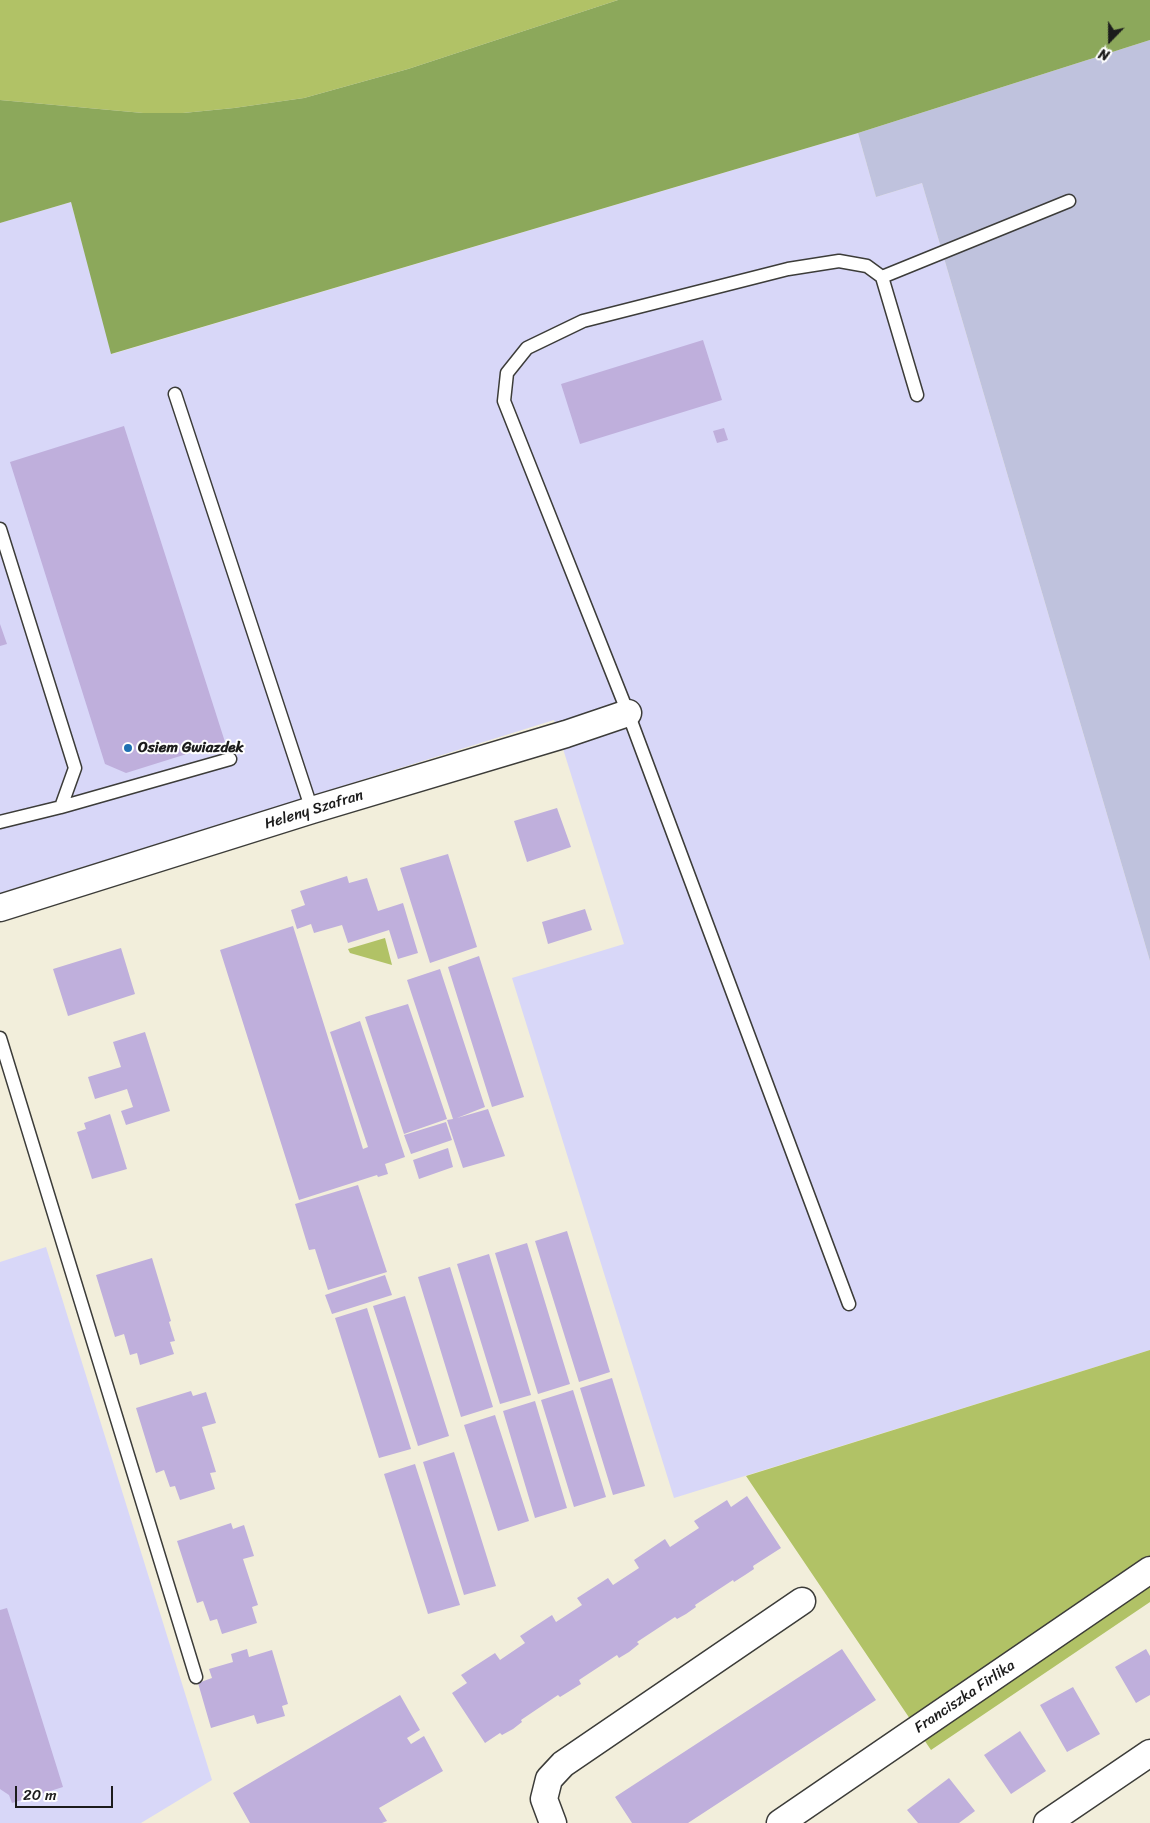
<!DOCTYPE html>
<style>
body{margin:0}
#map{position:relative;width:1150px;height:1823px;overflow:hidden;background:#f2eedb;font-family:Sriracha,sans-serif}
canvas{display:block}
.north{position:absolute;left:1085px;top:15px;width:50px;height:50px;-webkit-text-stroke:4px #fff;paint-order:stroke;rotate:202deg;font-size:14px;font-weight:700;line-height:20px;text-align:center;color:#1c1c1c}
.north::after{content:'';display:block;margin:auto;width:18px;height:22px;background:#1c1c1c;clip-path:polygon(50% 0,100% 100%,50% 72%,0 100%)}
.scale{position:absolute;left:15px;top:1786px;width:98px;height:22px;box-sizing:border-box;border:2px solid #1c1c1c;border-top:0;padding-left:6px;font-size:15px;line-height:18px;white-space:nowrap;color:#1c1c1c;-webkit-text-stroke:4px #fff;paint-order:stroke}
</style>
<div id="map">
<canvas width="1150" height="1823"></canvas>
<div class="north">N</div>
<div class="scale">20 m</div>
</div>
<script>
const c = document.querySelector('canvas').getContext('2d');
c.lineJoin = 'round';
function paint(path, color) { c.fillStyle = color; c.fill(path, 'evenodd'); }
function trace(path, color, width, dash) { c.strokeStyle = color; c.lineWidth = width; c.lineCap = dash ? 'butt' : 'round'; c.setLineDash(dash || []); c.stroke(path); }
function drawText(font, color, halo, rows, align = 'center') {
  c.font = font + ' Sriracha,sans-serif'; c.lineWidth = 4; c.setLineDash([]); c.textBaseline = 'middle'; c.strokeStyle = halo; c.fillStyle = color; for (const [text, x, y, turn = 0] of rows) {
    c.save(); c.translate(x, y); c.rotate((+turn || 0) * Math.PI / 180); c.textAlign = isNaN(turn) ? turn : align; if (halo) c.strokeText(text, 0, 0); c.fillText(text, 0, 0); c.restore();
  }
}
paint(new Path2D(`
 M858,133L876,197L922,183L1150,961V1350L674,1498L512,978L624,944L554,720L0,893V223L71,202L112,354Z
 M46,1247L212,1780L141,1823H0V1262Z`), '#d8d7f8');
paint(new Path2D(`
 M1150,40V961L922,183L876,197L858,133Z`), '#bfc2dd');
paint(new Path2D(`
 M0,0H618L408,69L304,98L234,108L183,113H143L0,100Z
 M385,938L392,965L350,953L348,949Z
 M1150,1350V1602L931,1750L746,1476Z`), '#b1c266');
paint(new Path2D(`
 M618,0H1150V40L858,133L111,354L71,202L0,223V100L143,113H183L234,108L304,98L408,69Z`), '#8ca85b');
paint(new Path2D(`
 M703,340L722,400L580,444L561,384Z
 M124,426L225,742L126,773L105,764L10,462Z
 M724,428L728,440L717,443L713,431Z
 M0,624L7,644L0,646Z
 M557,808L571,847L527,862L514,821Z
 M448,854L477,947L430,963L400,868Z
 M347,876L349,883L367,878L378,911L403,903L418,953L398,959L389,930L348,943L342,925L314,933L311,924L297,929L291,910L305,905L300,891Z
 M585,909L592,930L548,944L542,922Z
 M293,926L363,1149L368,1147L330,1032L360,1021L405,1157L385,1164L388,1174L378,1177L377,1175L299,1200L220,950Z
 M121,948L135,994L68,1016L53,969Z
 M479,956L524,1097L492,1107L448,967Z
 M440,969L485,1107L457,1118L488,1109L505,1156L463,1168L447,1120L453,1119L407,980Z
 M408,1004L447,1119L404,1134L365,1017Z
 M145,1032L170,1111L126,1125L121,1111L133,1107L127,1089L95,1099L88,1077L121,1067L113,1042Z
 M110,1114L127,1169L92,1179L77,1132L86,1129L84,1123Z
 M446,1122L452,1140L411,1154L404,1135Z
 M448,1148L453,1167L419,1179L413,1160Z
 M358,1185L387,1272L328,1290L315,1249L309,1250L295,1204Z
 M567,1231L610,1372L579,1382L535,1241Z
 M527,1243L570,1384L538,1394L495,1253Z
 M489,1254L531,1395L500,1404L457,1264Z
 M152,1258L171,1321L169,1322L175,1341L170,1342L174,1354L140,1365L137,1353L130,1355L124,1334L115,1337L96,1275Z
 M450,1267L493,1407L461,1417L418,1277Z
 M385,1275L392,1295L332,1314L325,1295Z
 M405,1296L449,1436L418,1446L373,1306Z
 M367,1308L411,1449L379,1458L335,1318Z
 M612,1378L645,1486L613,1495L580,1388Z
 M573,1390L606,1497L574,1507L541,1400Z
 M191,1391L193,1396L206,1392L216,1423L202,1427L216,1472L210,1473L215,1489L180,1500L175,1486L170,1487L164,1470L156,1473L136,1408Z
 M535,1401L567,1508L535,1518L503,1411Z
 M495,1415L529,1521L498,1531L464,1425Z
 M454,1452L496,1586L464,1595L423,1462Z
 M415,1464L460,1605L428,1614L384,1474Z
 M747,1496L781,1548L753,1566L754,1569L745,1575L734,1582L733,1580L695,1605L696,1607L686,1614L677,1619L675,1617L637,1642L639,1644L629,1652L619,1658L617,1655L579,1680L581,1684L560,1697L558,1695L521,1720L522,1722L513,1729L502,1735L500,1733L485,1743L452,1693L467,1683L461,1675L495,1653L500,1660L525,1643L520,1636L552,1615L556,1622L582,1605L577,1598L608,1578L613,1585L639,1568L634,1560L665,1539L670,1547L699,1528L694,1521L727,1500L731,1507Z
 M231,1523L233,1529L244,1525L254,1556L243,1559L258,1605L252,1607L257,1623L222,1634L217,1619L210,1621L203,1601L197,1603L177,1541Z
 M7,1608L63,1787L12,1803L9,1795L0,1789V1610Z
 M247,1649L249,1657L272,1650L288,1704L282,1706L285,1716L257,1724L254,1715L211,1728L198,1683L212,1678L209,1669L233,1662L231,1654Z
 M842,1649L876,1700L688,1823H632L615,1797Z
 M1146,1649L1150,1656V1695L1136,1703L1115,1667Z
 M1073,1687L1100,1734L1067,1752L1040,1705Z
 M400,1695L420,1730L407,1738L411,1744L424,1736L443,1771L379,1808L387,1821L382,1823H250L233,1793Z
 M1020,1731L1046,1771L1011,1794L984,1755Z
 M949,1778L975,1811L959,1823H918L907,1810Z`), '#bfafdc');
const lane = new Path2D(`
 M882,277L1069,201
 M175,394L312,810
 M0,529L75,768L61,807L0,822
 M61,807L230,759
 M0,1038L196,1677
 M849,1304L628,713L504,401L507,373L527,348L583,321L788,269L839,261L867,266L882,277L917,395`);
const street = new Path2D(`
 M0,908L312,810L566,734L628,713
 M553,1823L544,1799L549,1779L563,1764L802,1601
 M780,1823L1150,1570
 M1047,1823L1150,1753`);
trace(lane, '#3c3c39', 15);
trace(street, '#3c3c39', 29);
trace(lane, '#fff', 12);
trace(street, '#fff', 26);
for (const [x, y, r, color] of [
 [128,748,5,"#1f6fb2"]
]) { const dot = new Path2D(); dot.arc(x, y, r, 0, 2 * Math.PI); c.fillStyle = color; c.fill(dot); trace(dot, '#fff', 2); }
drawText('bold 15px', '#1c1c1c', '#fff', [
 ["Osiem Gwiazdek",138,748]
], 'left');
drawText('15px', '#1c1c1c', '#fff', [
 ["Heleny Szafran",314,810,-17],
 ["Franciszka Firlika",965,1697,-34]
]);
</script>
